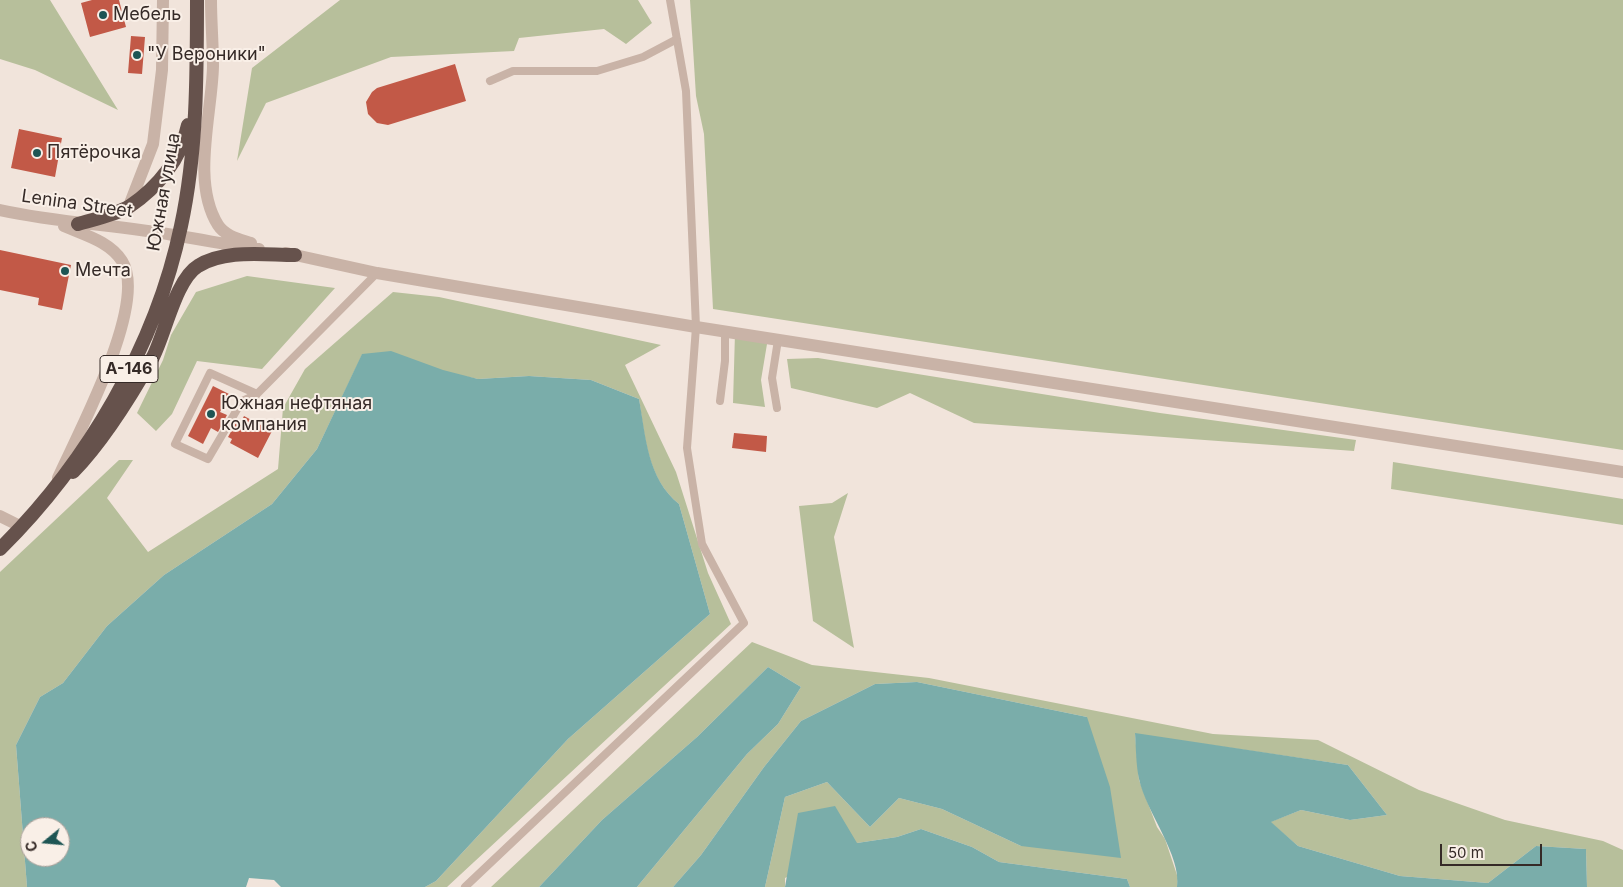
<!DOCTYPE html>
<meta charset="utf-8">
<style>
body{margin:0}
#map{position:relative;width:1623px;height:887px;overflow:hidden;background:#f1e4db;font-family:Inter,sans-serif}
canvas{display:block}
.north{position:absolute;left:20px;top:817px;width:50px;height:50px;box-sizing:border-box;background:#f9efe7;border:1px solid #aba09a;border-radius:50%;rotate:253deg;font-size:14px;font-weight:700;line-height:20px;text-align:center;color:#352a27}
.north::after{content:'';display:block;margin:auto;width:18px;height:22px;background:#1e5554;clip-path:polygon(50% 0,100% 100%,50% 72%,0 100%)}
.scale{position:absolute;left:1440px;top:844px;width:102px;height:22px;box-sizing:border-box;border:2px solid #352a27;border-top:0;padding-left:6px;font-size:15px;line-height:18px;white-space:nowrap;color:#352a27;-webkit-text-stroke:4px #f9efe7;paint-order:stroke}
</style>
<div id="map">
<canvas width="1623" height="887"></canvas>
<div class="north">С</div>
<div class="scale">50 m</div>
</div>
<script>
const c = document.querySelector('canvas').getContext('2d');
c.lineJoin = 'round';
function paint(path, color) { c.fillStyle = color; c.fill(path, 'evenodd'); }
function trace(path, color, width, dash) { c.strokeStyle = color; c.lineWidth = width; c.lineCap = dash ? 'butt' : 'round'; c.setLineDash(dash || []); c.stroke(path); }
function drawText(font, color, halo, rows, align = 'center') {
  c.font = font + ' Inter,sans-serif'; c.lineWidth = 4; c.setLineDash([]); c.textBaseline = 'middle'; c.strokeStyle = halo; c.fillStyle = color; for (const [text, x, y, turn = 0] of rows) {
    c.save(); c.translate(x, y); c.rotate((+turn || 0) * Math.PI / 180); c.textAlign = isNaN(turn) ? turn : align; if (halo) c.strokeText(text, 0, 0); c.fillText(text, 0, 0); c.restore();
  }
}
paint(new Path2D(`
 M0,0H50L118,110L35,70L0,59Z
 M340,0H638L652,23L626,44L604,29L519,38L514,51L391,57L266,103L237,161L252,68Z
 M690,0H1623V450L713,309L704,134L696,96Z
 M247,276L335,288L262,369L197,361L172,414L156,431L137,413L163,360L171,335L196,292Z
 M393,292L439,297L661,345L625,365L676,472L708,573L731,624L447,887H425L436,881L568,739L710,614L679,504C647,478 645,437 639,399L591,380L529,376L478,379L362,355L317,449L272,504L164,575L107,626L63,683L40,697L16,745L27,887H0V572L119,460H133L107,498L148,552L278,469L283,408L305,369Z
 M735,333L768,338L761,380L765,407L733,403Z
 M818,358L1160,413L1356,440L1354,451L974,423L910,393L877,408L791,388L787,359Z
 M1393,462L1623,499V525L1391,489Z
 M848,493L834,537L854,648L813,621L799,506L832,503Z
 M752,642L812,665L929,678L1213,734L1318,740L1419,790L1505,820L1603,841L1623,850V887H1587L1586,849L1536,846L1488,883L1400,876L1298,846L1270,822L1301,810L1350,820L1387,815L1348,765L1135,734L1139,780L1157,827L1165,839L1178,878L1177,887H1130L1127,879L999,862L972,847L921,829L897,837L857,843L785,878V887H765L785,797L827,782L870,827L899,798L942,809L1021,846L1087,717L917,682L875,684L801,721L764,767L701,855L673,887H637L747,754L778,724L801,687L768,667L697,737L602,820L539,887H491Z`), '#b7bf9b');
paint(new Path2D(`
 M391,351L443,370L478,379L529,376L591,380L639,399C646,437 647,478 679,504L710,614L568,739L436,881L425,887H281L274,880L249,878L246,887H27L16,745L40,697L63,683L107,626L164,575L272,504L317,449L362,354ZM30,827H60V857H30Z
 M768,667L801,687L778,724L747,754L637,887H539L602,820L697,737Z
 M917,682L1087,717L1110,787L1121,858L1021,846L942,809L899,798L870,827L827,782L785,797L765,887H673L701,855L764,767L801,721L875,684Z
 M1135,733L1348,765L1387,815L1350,820L1301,810L1271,822L1298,846L1400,876L1488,883L1536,846L1586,849L1587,887H1177C1182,856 1146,812 1139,779C1136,765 1136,748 1135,733Z
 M835,806L857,843L897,837L921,829L972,847L999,862L1127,879L1130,887H785L798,813Z`), '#7aadaa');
paint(new Path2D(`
 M92,0H119L126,27L90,37L81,3Z
 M131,36L145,37L142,74L128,73Z
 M455,64L466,101L388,125L377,123L368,114L366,102L372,92L377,88Z
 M19,129L62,138L55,177L11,168Z
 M0,250L71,265L62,310L38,305L39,298L0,290Z
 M213,386L229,394L220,412L227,415L218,432L211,428L203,444L188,436Z
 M244,416L272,431L258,458L230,443L232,439L228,437L237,421L241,422Z
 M734,433L767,436L766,452L732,448Z`), '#c25947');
trace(new Path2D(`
 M490,81L513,71H597L643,57L677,39
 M257,394L210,373L175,444L208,459L242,401L257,394L377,273
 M720,401L725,361V332
 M777,408L772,378L778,340
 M465,887L744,623L702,544L687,448L696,327L686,91L670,0`), '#c9b3a7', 8);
trace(new Path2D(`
 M129,206L153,144L162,70L163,0
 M0,516L22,527`), '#c9b3a7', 12);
trace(new Path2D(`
 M211,0C211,22 213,44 213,66C212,114 191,182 218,225C225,236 239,239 251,243
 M0,210C59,223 120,225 179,236C206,240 232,246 259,249
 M286,253L377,273L696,327L1623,472
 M58,478C77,435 149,303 122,261C109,241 84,235 64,226`), '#c9b3a7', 12);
trace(new Path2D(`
 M78,224C95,219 115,215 130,206C158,187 181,159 188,125
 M73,472C104,440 131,396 153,357C165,334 176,279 198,266C225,249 264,255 295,255
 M0,549C87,463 156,346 181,226C197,152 197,75 197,0`), '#66524c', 14);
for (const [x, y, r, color] of [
 [103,15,5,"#1e5554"],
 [137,55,5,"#1e5554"],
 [37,153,5,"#1e5554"],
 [65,271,5,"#1e5554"],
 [211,414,5,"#1e5554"]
]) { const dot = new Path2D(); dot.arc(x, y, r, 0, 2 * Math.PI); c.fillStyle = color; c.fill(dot); trace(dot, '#f9efe7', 2); }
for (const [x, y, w] of [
 [129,369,58]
]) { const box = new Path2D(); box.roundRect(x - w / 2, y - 13.5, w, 27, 4); c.fillStyle = '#f9efe7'; c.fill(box); trace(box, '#352a27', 1); }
drawText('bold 16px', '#352a27', null, [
 ["А-146",129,369]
]);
drawText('18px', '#352a27', '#f9efe7', [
 ["Мебель",113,15],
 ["\"У Вероники\"",147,55],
 ["Пятёрочка",47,153],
 ["Мечта",75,271],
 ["Южная нефтяная",221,404],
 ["компания",221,425]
], 'left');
drawText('18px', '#352a27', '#f9efe7', [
 ["Южная улица",164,192,-80],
 ["Lenina Street",77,204,8]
]);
</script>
